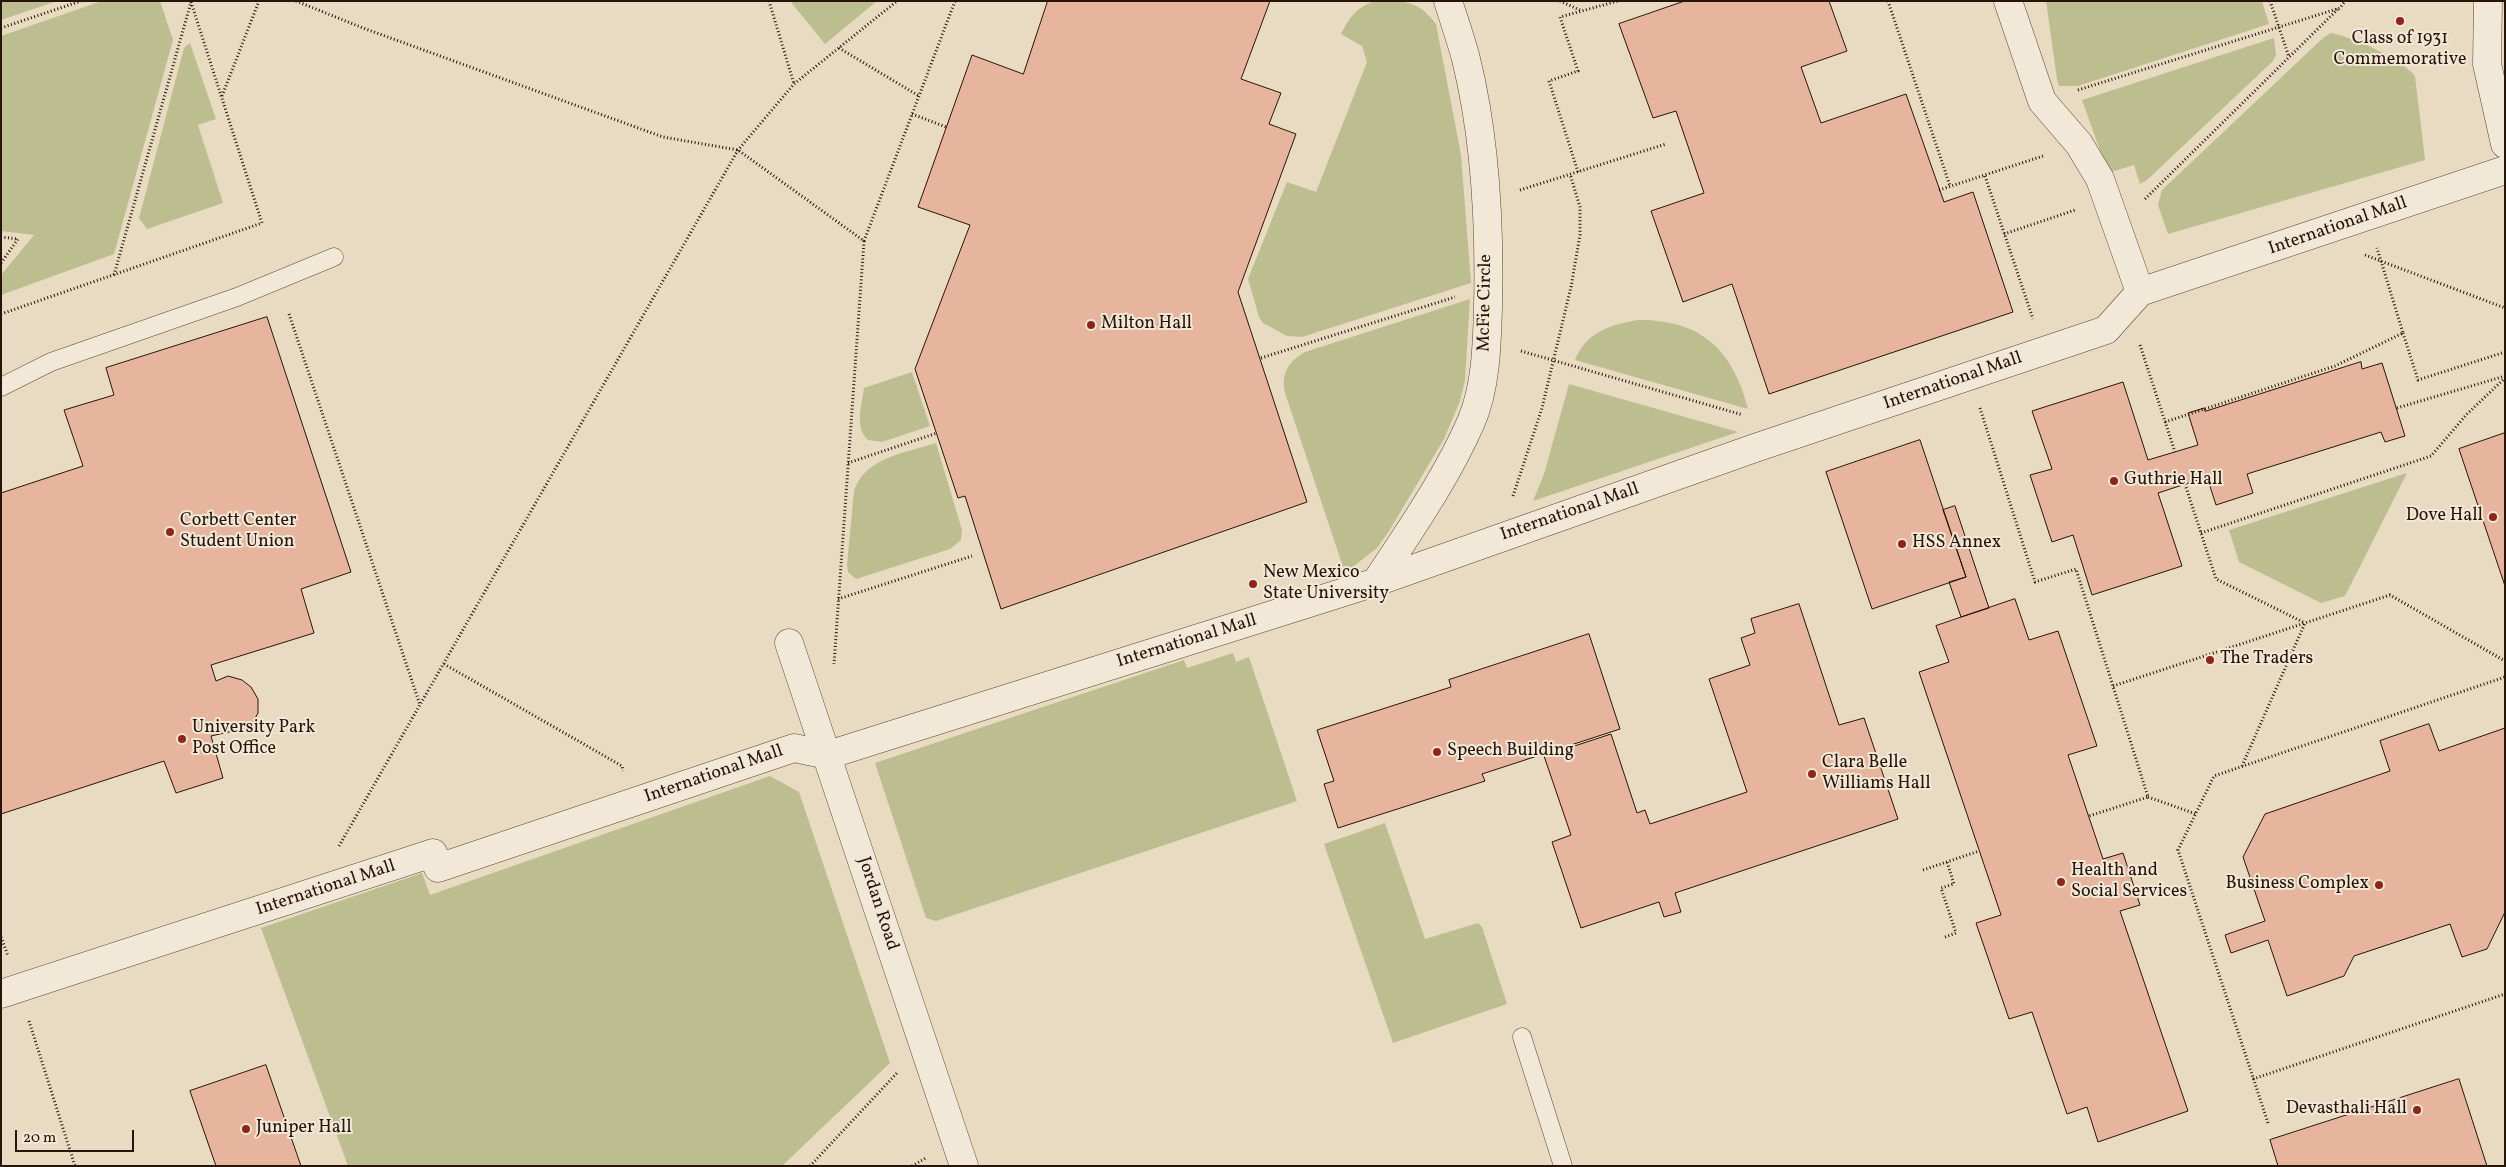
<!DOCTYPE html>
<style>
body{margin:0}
#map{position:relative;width:2506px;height:1167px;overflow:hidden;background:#e9dbc2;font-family:Vollkorn,serif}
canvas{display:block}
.frame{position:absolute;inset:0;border:2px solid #281408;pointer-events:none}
.scale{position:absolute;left:15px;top:1130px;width:119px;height:22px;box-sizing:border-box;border:2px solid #281408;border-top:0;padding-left:6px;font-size:15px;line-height:18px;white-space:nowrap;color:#281408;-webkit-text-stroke:4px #f1e8d7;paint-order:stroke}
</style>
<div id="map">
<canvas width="2506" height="1167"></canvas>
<div class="frame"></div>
<div class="scale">20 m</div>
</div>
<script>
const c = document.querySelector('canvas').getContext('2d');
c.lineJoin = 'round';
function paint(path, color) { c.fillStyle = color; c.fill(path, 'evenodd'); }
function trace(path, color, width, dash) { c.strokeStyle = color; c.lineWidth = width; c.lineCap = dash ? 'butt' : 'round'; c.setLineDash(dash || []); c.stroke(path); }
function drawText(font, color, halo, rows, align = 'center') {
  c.font = font + ' Vollkorn,serif'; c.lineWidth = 4; c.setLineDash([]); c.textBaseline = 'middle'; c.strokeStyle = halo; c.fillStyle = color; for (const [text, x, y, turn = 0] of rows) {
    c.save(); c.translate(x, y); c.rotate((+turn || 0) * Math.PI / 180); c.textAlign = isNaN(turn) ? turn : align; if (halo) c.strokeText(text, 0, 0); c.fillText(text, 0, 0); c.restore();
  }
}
paint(new Path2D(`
 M1,1H57L1,20Z
 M102,1H160L173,40L114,254L1,295V275L34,235L1,231V36Z
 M790,1H877L825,44Z
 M1376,1C1405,1 1418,0 1436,24L1461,155L1471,283L1302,337L1287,336L1263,323L1259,317L1248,279L1287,182L1316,192L1367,62L1362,46L1341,34C1349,18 1357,6 1376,1Z
 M2046,1H2262L2269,24L2078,86H2059L2057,79Z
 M2331,33C2355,38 2400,58 2415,76L2425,160L2168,234L2158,205L2162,190L2323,38Z
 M2274,38L2276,55L2272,62L2147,180L2140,184L2134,165L2108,173L2082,100Z
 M190,43L216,119L198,125L223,203L147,229L139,218L184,48Z
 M1470,299L1465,380L1460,401L1444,439L1389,531L1377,548L1345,573L1285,393C1281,373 1288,362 1305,352Z
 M1639,320C1702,320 1733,350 1748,409L1575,360C1586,332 1611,324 1639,320Z
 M912,372L930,426L882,442L868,440C854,427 862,404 864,388Z
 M1569,384L1738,432L1533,501L1544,474Z
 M936,443L962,530L961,540L950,549L856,579L848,572L847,565L854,491C865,457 906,453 936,443Z
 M2407,473L2345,596L2321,603L2239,562L2229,530Z
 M1233,653L1236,662L1249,657L1297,801L936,921L926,918L875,763L1184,660L1187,668Z
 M770,776L799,792L890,1063L782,1166H348L261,928L422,873L430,895Z
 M1385,823L1425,939L1478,923L1482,927L1507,1004L1393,1043L1324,844Z`), '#bcbe8f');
const building = new Path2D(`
 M1048,1H1270L1241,79L1281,93L1269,124L1296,134L1238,292L1307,502L1001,609L965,496L958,498L915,369L970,225L918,207L972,55L1023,74Z
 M1685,1H1829L1847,51L1801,67L1821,123L1906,94L1944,202L1973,192L2013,312L1769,394L1732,284L1683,302L1651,211L1704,193L1676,111L1653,118L1619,24Z
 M267,317L351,572L301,589L314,633L211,665L216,681L228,676L242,680L251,687L258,699V713L252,724L242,729L211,736L223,778L176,793L164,761L1,814V493L83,466L64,410L114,395L106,368Z
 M2361,362L2362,369L2382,363L2405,436L2385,442L2381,432L2247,474L2253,493L2216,505L2207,477L2158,493L2182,566L2092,595L2073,535L2052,542L2030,475L2052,469L2032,411L2123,382L2148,460L2198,445L2188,413L2204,408L2205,411Z
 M2505,433V586L2459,449Z
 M1920,440L1966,577L1872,609L1826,472Z
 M1955,506L1989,608L1961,617L1949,582L1966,577L1943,510Z
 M2015,599L2029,640L2058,631L2097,746L2068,755L2103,859L2123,853L2140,905L2120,911L2188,1111L2098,1142L2087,1107L2067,1114L2032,1012L2009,1019L1976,923L2001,915L1919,672L1949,662L1936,626Z
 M1799,604L1839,725L1864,718L1898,819L1675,893L1681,912L1664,917L1659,902L1581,928L1552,842L1571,835L1544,756L1611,734L1637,813L1645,810L1650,824L1747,792L1709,679L1750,665L1741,638L1755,633L1751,619Z
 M1589,634L1620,729L1482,774L1485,781L1338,828L1324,784L1334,781L1317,730L1451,687L1449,680Z
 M2429,724L2439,751L2505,728V912L2487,949L2462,957L2450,924L2354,956L2344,976L2287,996L2268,940L2231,953L2225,935L2265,921L2243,857L2265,814L2390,771L2380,741Z
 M266,1065L301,1166H216L190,1091Z
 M2459,1079L2487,1166H2278L2270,1140Z`);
paint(building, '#e7b59e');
trace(building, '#281408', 1);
const lane = new Path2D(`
 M1,387L51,362L237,297L334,257
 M1522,1037L1563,1166`);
const street = new Path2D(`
 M2008,1L2042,101L2079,144L2100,179L2140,292
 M2488,1L2487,64L2505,144
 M1376,582C1410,530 1446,479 1471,422C1486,388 1487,344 1488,307C1490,224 1486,140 1466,59C1461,40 1454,20 1448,1
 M789,643L964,1166
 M1,994L433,853L438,868L794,748L828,755L1376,582L1755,448L2106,330L2140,292L2505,170`);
trace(lane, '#584636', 19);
trace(street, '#584636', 29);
trace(new Path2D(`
 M296,1L363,28L663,137L738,150L864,241L834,664
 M769,1L794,84
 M1560,1L1582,11
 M1888,1L1950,186
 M2270,1L2289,57
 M1,28L81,1
 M839,48L919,96
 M2078,90L2340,8L2345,1
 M222,96L259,1
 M912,114L946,127
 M1578,172L1549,81L1578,71L1560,17L1618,1
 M1985,176L2033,319
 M1520,190L1666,144
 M1939,190L2043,156
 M2145,199L2338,9
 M2004,234L2075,210
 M1,237L18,239L1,263
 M864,241L955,1
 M2365,255L2505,308
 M114,275L191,2
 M1,314L262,223L191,2
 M289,314L420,705
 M2403,333L2418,380L2505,352
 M2140,345L2175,452
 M1521,351L1743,415
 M1261,358L1455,297
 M1980,408L2035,582L2076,569L2148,797L2089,816
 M2397,408L2505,376
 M2165,422L2335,366L2403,333L2377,248
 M848,463L937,433
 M2185,484L2216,579L2305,623
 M1513,496L1542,408L1571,287L1580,235V207L1570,174
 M2201,533L2431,456L2467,414L2505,378
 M838,599L972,556
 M444,664L622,766L623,771
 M2113,686L2305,623
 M2242,766L2305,623L2390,595L2505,661
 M2148,797L2196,814
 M339,846L738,150L794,84L897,1
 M1923,870L1979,851
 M1,937L8,956
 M1945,937L1956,933L1941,888L1954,884L1947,862
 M29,1021L75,1166
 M2253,1079L2505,994
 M2268,1123L2178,850L2214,776L2505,677
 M810,1166L897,1073
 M912,1166L926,1158`), '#281408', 3, [1, 2.5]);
trace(lane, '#f1e8d7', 18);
trace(street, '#f1e8d7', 28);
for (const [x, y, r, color] of [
 [2400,21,5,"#8f2418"],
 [1091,325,5,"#8f2418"],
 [2114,481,5,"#8f2418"],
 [2493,517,5,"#8f2418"],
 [170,532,5,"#8f2418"],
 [1902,544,5,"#8f2418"],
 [1253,584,5,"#8f2418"],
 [2210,660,5,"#8f2418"],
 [182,739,5,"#8f2418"],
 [1437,752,5,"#8f2418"],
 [1812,774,5,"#8f2418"],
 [2061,882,5,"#8f2418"],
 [2379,885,5,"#8f2418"],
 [2417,1110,5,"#8f2418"],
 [246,1129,5,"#8f2418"]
]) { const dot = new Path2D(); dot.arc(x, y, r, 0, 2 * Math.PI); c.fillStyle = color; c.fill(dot); trace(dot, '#f1e8d7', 2); }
drawText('18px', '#281408', '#f1e8d7', [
 ["Class of 1931",2400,40,"center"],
 ["Commemorative",2400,61,"center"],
 ["Milton Hall",1101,325],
 ["Guthrie Hall",2124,481],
 ["Dove Hall",2483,517,"right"],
 ["Corbett Center",180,522],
 ["Student Union",180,543],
 ["HSS Annex",1912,544],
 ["New Mexico",1263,574],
 ["State University",1263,595],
 ["The Traders",2220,660],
 ["University Park",192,729],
 ["Post Office",192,750],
 ["Speech Building",1447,752],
 ["Clara Belle",1822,764],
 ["Williams Hall",1822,785],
 ["Health and",2071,872],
 ["Social Services",2071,893],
 ["Business Complex",2369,885,"right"],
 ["Devasthali Hall",2407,1110,"right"],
 ["Juniper Hall",256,1129]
], 'left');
drawText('18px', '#281408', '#f1e8d7', [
 ["International Mall",2338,227,-19],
 ["McFie Circle",1486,303,-89],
 ["International Mall",1953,382,-19],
 ["International Mall",1570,513,-19],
 ["International Mall",1187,642,-17],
 ["International Mall",714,775,-19],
 ["International Mall",326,889,-18],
 ["Jordan Road",877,904,72]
]);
</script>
